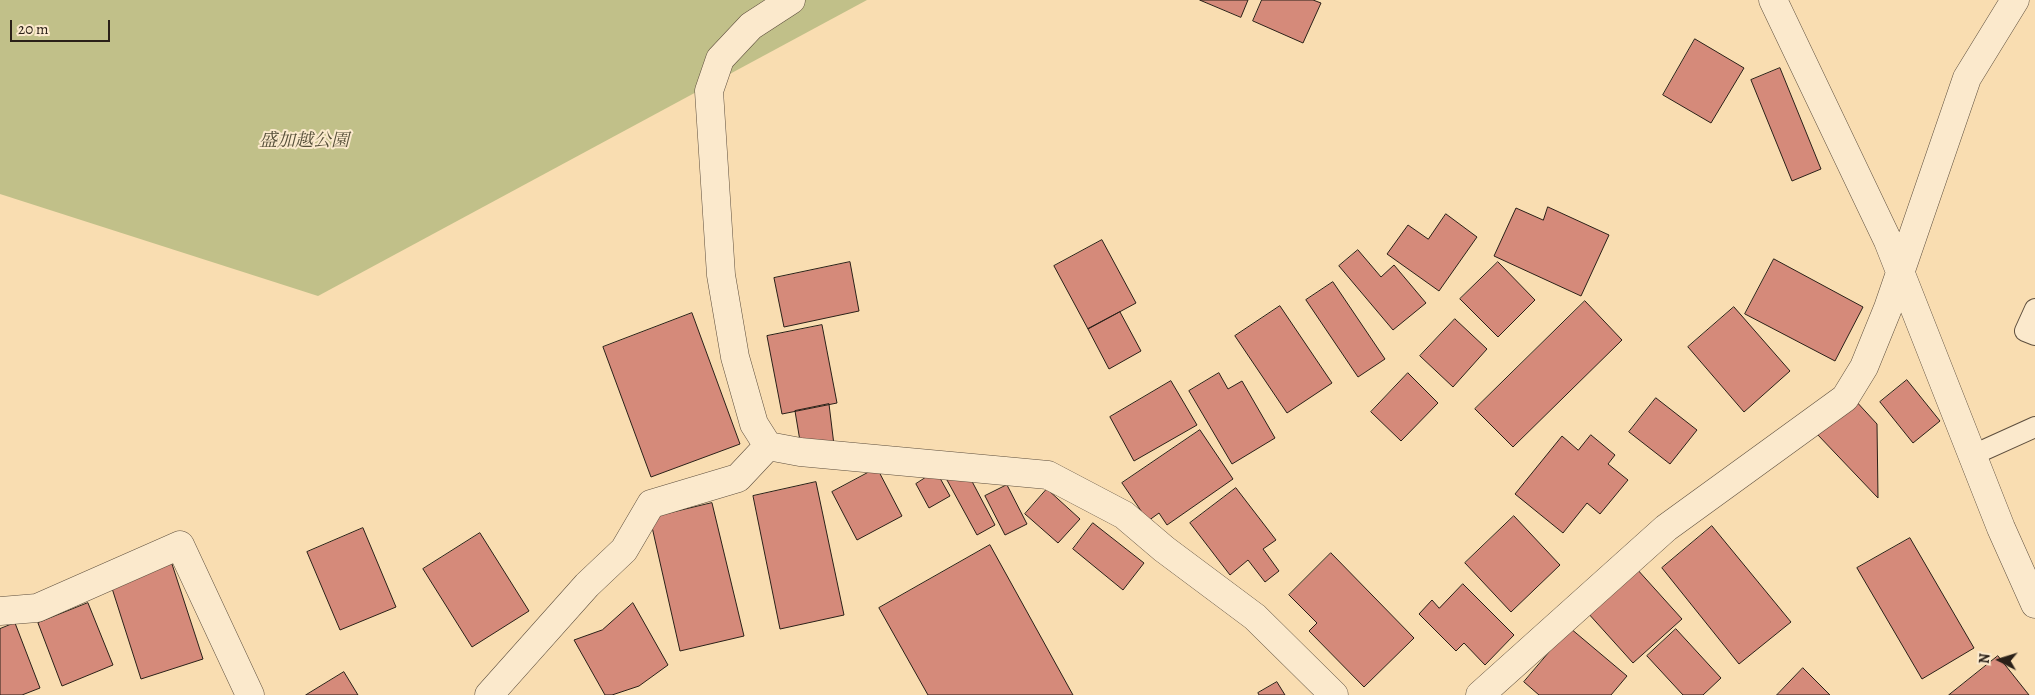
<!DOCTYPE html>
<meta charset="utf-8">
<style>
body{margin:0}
#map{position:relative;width:2035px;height:695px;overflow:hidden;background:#f9ddb1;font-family:Alegreya,serif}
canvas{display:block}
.north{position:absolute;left:1975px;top:635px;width:50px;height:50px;-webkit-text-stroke:4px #fbe9cc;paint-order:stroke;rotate:275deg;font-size:14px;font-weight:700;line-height:20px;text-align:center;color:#2a2018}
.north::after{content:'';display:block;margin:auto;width:18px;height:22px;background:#2a2018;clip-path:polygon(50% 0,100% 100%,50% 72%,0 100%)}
.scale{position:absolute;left:10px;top:20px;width:100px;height:22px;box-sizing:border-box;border:2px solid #2a2018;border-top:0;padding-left:6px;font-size:15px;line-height:18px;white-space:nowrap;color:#2a2018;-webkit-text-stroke:4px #fbe9cc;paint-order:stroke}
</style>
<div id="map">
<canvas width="2035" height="695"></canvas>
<div class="north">N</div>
<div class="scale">20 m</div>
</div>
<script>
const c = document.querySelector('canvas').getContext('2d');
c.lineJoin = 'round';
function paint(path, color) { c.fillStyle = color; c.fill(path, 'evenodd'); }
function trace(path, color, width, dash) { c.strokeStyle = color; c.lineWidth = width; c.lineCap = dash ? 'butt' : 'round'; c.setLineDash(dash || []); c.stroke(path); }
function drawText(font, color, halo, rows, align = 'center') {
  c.font = font + ' Alegreya,"Noto Serif JP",serif'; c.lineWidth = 4; c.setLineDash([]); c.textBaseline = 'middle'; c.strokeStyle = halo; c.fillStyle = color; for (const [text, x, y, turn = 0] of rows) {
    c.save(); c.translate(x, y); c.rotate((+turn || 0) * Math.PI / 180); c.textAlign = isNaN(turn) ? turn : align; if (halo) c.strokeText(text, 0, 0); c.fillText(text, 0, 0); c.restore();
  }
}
paint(new Path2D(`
 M0,0H867L318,296L0,194Z`), '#c1c089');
const building = new Path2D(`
 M1200,0H1248L1241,17Z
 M1262,0H1313L1321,3L1303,43L1253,21Z
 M1695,39L1744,68L1711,123L1663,95Z
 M1780,68L1821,169L1792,181L1751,80Z
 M1548,207L1609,235L1581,296L1494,256L1516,208L1543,220Z
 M1446,214L1477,237L1439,291L1387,254L1408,225L1428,239Z
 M1102,240L1136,303L1088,329L1054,266Z
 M1358,250L1381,277L1394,265L1426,303L1393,330L1339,266Z
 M1774,259L1863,307L1835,361L1745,314Z
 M850,262L859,311L784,327L774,278Z
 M1498,262L1535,300L1498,337L1460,299Z
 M1333,282L1385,359L1358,377L1306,300Z
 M1585,301L1622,340L1513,447L1475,409Z
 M1280,306L1332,383L1287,413L1235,336Z
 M1734,307L1790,371L1744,412L1688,347Z
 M1120,312L1141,351L1109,369L1088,329Z
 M692,313L740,444L651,477L603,347Z
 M1455,319L1487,349L1453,387L1420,356Z
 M822,325L837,403L782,414L767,336Z
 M1219,373L1228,389L1242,381L1275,438L1232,464L1189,391Z
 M1408,373L1438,403L1401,441L1371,412Z
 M1907,380L1940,421L1913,443L1880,402Z
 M1171,381L1197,425L1134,461L1110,417Z
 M1656,398L1697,430L1670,464L1629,432Z
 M1854,399L1877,424L1878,498L1817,434Z
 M829,404L834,445L800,441L795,411Z
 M1200,430L1233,479L1167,525L1159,513L1148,521L1122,483Z
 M1591,435L1615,455L1608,464L1628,480L1600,514L1587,503L1563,533L1515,494L1562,436L1578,450Z
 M877,468L902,516L857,540L832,492Z
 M966,470L995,525L977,535L947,480Z
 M936,471L950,496L929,508L916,484Z
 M816,482L844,615L780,629L753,496Z
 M1007,485L1027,524L1005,535L985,496Z
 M1236,488L1276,540L1263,549L1279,571L1265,582L1248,560L1230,575L1190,523Z
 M1047,489L1080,519L1058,543L1025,514Z
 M712,503L744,636L680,651L650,518Z
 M1514,516L1560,565L1511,612L1465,563Z
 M1093,523L1144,563L1123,590L1073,549Z
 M1712,526L1791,622L1739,664L1662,568Z
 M363,528L396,607L340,630L307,552Z
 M480,533L529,611L472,647L423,569Z
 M1910,538L1974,648L1922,679L1857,568Z
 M990,545L1073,695H928L879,608Z
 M1331,553L1414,638L1364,687L1309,631L1317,623L1289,595Z
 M171,561L203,659L141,679L110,582Z
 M1636,568L1682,619L1633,663L1587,612Z
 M1463,584L1514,635L1485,665L1464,643L1456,651L1419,614L1432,600L1439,608Z
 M88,603L113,665L62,686L38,623Z
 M633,603L668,665L639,686L612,695H605L574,640L602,630Z
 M15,623L40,688L22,695H0V629Z
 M1570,628L1627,676L1611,695H1539L1524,682Z
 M1676,629L1721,678L1703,695H1683L1647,656Z
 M1998,656L2029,695H1949Z
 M1803,668L1830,695H1777Z
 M344,672L358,695H306Z
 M1277,682L1285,695H1259L1258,693Z`);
paint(building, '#d58a7a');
trace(building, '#2a2018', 1);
const service = new Path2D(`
 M2035,309L2025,331L2035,335
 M1973,455L2035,427`);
const minor = new Path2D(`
 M768,446L800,452L1048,475L1124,515L1164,549L1255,617L1334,695
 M768,446L754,424L735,357L721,275L709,91L720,59L751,26L791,0
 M0,611L37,608L180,545L250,695
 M489,695L587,585L624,550L651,504L738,478L768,446`);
const tertiary = new Path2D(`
 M1773,0L1888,241L2001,528L2035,604
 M1480,695L1666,528L1845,398L1864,367L1888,308L1967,78L2015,0`);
trace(service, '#5e4f3e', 22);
trace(minor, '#5e4f3e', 29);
trace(tertiary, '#5e4f3e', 29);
trace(service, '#fbe9cc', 20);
trace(minor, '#fbe9cc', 28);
trace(tertiary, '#fbe9cc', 28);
drawText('italic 18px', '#57503a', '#fbe9cc', [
 ["盛加越公園",304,142]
]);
</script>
